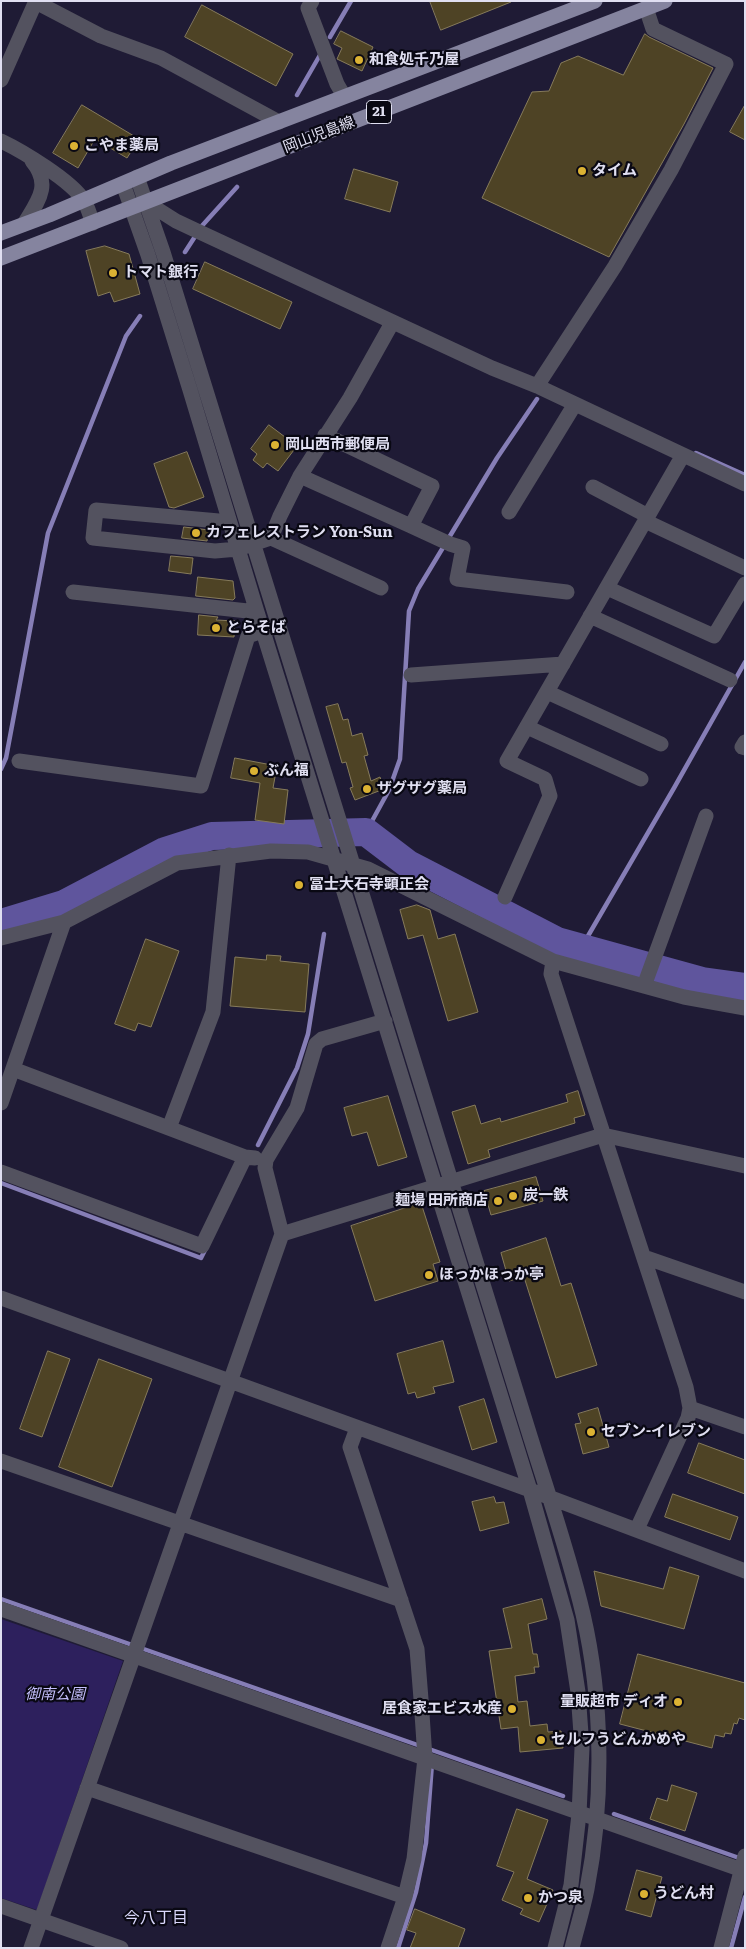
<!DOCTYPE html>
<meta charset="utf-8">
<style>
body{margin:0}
#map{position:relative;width:746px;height:1949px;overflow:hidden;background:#1f1b35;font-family:Literata,serif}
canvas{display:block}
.frame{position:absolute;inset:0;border:2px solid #e0dff1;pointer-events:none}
</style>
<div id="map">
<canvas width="746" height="1949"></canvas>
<div class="frame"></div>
</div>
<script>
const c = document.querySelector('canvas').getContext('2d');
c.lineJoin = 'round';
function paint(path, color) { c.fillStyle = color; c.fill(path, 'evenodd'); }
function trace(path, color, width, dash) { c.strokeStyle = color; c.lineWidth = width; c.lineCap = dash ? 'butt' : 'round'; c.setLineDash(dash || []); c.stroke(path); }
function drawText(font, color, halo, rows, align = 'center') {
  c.font = font + ' Literata,"Noto Sans JP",serif'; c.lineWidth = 4.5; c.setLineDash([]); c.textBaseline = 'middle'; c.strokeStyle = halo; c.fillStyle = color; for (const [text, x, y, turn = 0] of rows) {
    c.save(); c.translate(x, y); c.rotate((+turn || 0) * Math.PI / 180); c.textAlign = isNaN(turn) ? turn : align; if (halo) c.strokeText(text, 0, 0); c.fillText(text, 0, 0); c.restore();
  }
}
paint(new Path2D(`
 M1,1619L123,1661L37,1910L1,1898Z`), '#2d205d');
trace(new Path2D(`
 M330,37L351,1
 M297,95L320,55
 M200,228L237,187
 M185,252L196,235
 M696,453L745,475
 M1,769L6,758L48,533L126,336L140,316
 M366,832L389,790L400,759L409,611L418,589L497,458L537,399
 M581,948L674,788L745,662
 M258,1145L297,1068L308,1034L324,934
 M1,1183L201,1258L206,1248
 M1,1599L563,1796
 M614,1814L742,1859
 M398,1948L416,1892L426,1843L432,1763
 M731,1948L745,1897`), '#867eb6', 4.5);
trace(new Path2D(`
 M1,923L64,904L165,851L212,836L366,832L408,864L557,941L702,981L745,987`), '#5f559d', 28);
const building = new Path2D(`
 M430,1H511V2L441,30Z
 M202,5L293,54L276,86L185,37Z
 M341,31L373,47L362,71L337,59L342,48L334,44Z
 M645,34L649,37L713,68L684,124L609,257L482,198L532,92L549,91L561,63L578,56L623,75Z
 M82,105L139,139L127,158L95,139L78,168L53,153Z
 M745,105V140L730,132Z
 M354,169L398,182L390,212L345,199Z
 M105,246L129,254L140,294L114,302L110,292L98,296L86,251Z
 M205,262L292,302L280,329L193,289Z
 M269,425L297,446L278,471L267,463L263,468L253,460L257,454L251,449Z
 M187,452L204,497L174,508L169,507L154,464Z
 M184,527L209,530L207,541L182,538Z
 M171,556L193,558L191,574L169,571Z
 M198,577L233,581L235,598L233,600L196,596Z
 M199,615L218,617L216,620L235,621L234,637L198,635Z
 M338,704L343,720L348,719L352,736L362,733L368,755L364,756L371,781L380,777L384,789L355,800L350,788L353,787L346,762L342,763L326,707Z
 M235,758L277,766L273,788L288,790L284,824L255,820L260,783L231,778Z
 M417,905L430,910L438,939L455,934L478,1012L448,1021L423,935L408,939L400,910Z
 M146,939L179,951L151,1027L138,1023L135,1031L115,1024Z
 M267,955L281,956L280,961L309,964L305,1012L230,1006L235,957L266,960Z
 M578,1091L585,1115L574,1118L575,1123L488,1150L490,1157L468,1164L452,1112L475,1105L481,1124L500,1118L501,1122L568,1102L566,1095Z
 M388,1096L407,1157L378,1166L367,1132L352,1136L344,1108Z
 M536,1177L543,1201L491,1215L484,1191Z
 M421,1203L440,1262L433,1264L438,1281L375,1301L351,1226Z
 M546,1238L561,1286L571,1283L597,1365L556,1378L524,1277L509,1281L501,1253Z
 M443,1341L454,1382L433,1387L435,1393L417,1398L415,1392L408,1394L397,1354Z
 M48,1351L70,1359L42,1437L20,1429Z
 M99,1359L152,1379L112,1487L59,1467Z
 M484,1399L497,1442L472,1450L459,1407Z
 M598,1408L609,1447L583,1454L575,1424L581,1423L578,1414Z
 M699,1443L745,1460V1494L688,1473Z
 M673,1494L738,1517L730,1540L665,1517Z
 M494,1497L496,1503L504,1502L509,1523L480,1531L472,1502Z
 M670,1567L699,1576L684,1629L601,1606L594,1571L663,1589Z
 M542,1599L547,1619L528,1624L533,1654H537L539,1667H534L535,1673L515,1676L518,1702L527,1701L530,1726L547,1724L548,1732L561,1731L563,1748L520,1752L518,1727L501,1729L489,1651L512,1648L503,1609Z
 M638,1654L745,1683V1720L739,1718L737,1724L734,1723L731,1734L725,1733L724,1737L715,1735L712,1748L620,1724Z
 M672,1785L697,1793L685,1831L650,1819L657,1798L667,1801Z
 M517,1809L548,1820L527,1879L553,1890L539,1922L520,1914L523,1909L502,1900L514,1872L497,1866Z
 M637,1870L662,1877L651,1917L626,1910Z
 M415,1909L465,1929L458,1948H410L416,1933L407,1930Z`);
paint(building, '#4e4325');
trace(building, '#867b5b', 1);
trace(new Path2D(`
 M312,1L308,8L337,84L344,96
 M36,2L101,36L161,58L279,122
 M1,80L36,1
 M1,141C22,151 72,181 84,201C88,207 90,216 93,223
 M137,177L163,252L531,1439C549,1497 569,1554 583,1614C603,1700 604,1802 587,1889C583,1909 577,1928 572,1948
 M123,184L148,255L190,390L257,612L530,1490L567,1620L578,1692L582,1748L579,1814L571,1885L555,1948
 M146,202L176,221L193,229L492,368L537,386L745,484
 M24,224C38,201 52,185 32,161
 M537,386L615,266L671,170L726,64L653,29L646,8
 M300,476L411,526L432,486L325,435
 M593,487L648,516
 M509,512L575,404
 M645,521L745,568
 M230,522L96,510L93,538L215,551L238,549L271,538L280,516L300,476L350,398L392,323
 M411,526L450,544L463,548L457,579L567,592
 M271,538L381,588
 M607,588L714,636L745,584
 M73,592L257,612
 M590,616L730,680
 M411,675L563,664
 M547,692L661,744
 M527,727L641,779
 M745,742L742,747L745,748
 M19,761L201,786L248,636L272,628
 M505,897L550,796L545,779L507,761L683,455
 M1,938L64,922L177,863L271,851L308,852L368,869L553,961L684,997L745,1008
 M553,961L551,974L686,1387L690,1408L688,1418L637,1529
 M644,986L706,816
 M13,1069L245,1157L255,1158
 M1,1103L64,922
 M169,1128L213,1012L229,855
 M1,1172L202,1246L245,1157
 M282,1234L265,1168L266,1160L297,1108L316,1044L322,1039L385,1021
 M644,1257L745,1292
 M1,1298L530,1490L745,1571
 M690,1408L745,1427
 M357,1428L350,1447L417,1649L421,1699L425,1758L414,1859L405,1897L388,1948
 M1,1461L401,1600
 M1,1609L745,1871
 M87,1788L405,1897
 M1,1906L121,1948
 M31,1948L282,1234L603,1135L745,1166
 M721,1948L745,1856`), '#53525f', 15);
trace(new Path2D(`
 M1,233L49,215L171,163L595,1
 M1,258L665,1`), '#85849f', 15);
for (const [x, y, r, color] of [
 [359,60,5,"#dbb233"],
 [74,146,5,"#dbb233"],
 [582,171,5,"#dbb233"],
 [113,273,5,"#dbb233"],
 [275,445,5,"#dbb233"],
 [196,533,5,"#dbb233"],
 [216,628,5,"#dbb233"],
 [254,771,5,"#dbb233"],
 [367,789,5,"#dbb233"],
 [299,885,5,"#dbb233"],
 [513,1196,5,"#dbb233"],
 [498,1201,5,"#dbb233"],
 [429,1275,5,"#dbb233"],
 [591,1432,5,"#dbb233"],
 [678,1702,5,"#dbb233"],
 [512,1709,5,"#dbb233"],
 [541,1740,5,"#dbb233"],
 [644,1894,5,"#dbb233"],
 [528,1898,5,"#dbb233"]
]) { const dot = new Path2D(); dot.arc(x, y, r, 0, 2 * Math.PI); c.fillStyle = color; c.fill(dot); trace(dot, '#090813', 2); }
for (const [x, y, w] of [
 [379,112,25]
]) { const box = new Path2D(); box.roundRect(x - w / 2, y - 11.5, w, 23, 4); c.fillStyle = '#090813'; c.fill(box); trace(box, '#e0dff1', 1); }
drawText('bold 14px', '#e0dff1', null, [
 ["21",379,112]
]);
drawText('bold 15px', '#e0dff1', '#090813', [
 ["和食処千乃屋",369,60],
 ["こやま薬局",84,146],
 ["タイム",592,171],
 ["トマト銀行",123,273],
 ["岡山西市郵便局",285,445],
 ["カフェレストラン Yon-Sun",206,533],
 ["とらそば",226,628],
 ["ぶん福",264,771],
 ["ザグザグ薬局",377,789],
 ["冨士大石寺顕正会",309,885],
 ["炭一鉄",523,1196],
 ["麺場 田所商店",488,1201,"right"],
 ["ほっかほっか亭",439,1275],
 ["セブン-イレブン",601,1432],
 ["量販超市 ディオ",668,1702,"right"],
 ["居食家エビス水産",502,1709,"right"],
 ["セルフうどんかめや",551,1740],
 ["うどん村",654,1894],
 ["かつ泉",538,1898]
], 'left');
drawText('15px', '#e0dff1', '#090813', [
 ["岡山児島線",319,135,-21]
]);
drawText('italic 15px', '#c3befb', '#090813', [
 ["御南公園",55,1695]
]);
drawText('16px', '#dad8fc', '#090813', [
 ["今八丁目",156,1918]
]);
</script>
